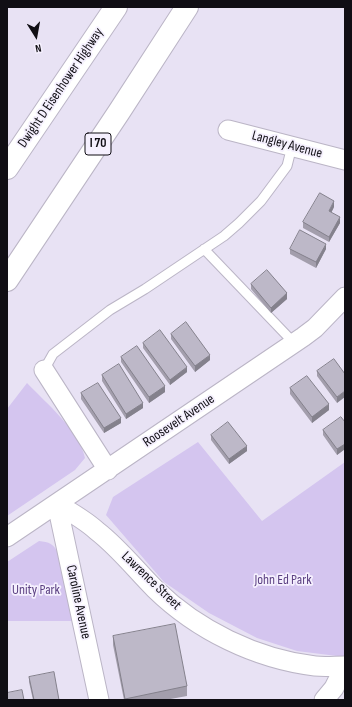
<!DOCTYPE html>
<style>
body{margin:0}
#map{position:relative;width:352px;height:707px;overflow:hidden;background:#e8e2f4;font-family:"Sofia Sans Condensed",sans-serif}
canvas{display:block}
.frame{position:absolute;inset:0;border:8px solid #100e14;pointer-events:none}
.north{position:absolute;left:16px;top:16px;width:40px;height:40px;-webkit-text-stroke:3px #f5f0fe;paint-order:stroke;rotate:169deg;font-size:11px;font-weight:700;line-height:16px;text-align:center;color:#100e14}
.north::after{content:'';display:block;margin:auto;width:14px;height:18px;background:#100e14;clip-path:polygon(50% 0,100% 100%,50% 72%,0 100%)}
</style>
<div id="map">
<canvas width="352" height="707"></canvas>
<div class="frame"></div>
<div class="north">N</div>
</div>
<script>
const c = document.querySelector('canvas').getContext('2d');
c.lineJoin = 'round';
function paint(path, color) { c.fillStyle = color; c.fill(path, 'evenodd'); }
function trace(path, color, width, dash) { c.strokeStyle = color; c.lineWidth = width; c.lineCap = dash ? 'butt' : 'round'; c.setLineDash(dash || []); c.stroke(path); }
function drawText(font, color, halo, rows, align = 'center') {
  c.font = font + ' "Sofia Sans Condensed",sans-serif'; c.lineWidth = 3.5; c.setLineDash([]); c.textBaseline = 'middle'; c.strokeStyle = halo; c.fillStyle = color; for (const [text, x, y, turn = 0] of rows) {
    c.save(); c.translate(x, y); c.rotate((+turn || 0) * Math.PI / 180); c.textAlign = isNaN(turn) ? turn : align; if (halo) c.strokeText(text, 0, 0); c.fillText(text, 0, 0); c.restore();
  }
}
paint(new Path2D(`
 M27,383C47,404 79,430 85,458L75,470L7,516V409Z
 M198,442L262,521L345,462V657L297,651L257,638L209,613L164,582L106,515L113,497Z
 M39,541C49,542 54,544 58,553L73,621H7V562Z`), '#d4c5ef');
const service = new Path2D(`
 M204,249L294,343
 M44,370L53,354L110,310L145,289L224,236L239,223L261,201L287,166L292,146`);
const minor = new Path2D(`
 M228,130L345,160
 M44,370L108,470
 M57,504C71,512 85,520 97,531C119,548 136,570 155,589C197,630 256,659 315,666C325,667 335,666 345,666
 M57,504L99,700
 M7,537L303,337L315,328L345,297
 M324,700L334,688L345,666`);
const motorway = new Path2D(`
 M7,168L116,7
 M7,280L119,112L187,7`);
trace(service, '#bbb5c6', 11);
trace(minor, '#bbb5c6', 21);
trace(motorway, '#bbb5c6', 24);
trace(service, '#fff', 9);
trace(minor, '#fff', 19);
trace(motorway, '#fff', 22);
paint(new Path2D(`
 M334,207L331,213L340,223L329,242L303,228V222Z
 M290,249H326L316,268L290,254Z
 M251,284L287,299L271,313L251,289Z
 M171,334L210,360L195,372L171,339Z
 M143,343L187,372L170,385L143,348Z
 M121,357L165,392L149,403L121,362Z
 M317,371L345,374L337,403L317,376Z
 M102,375L143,408L126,419L102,381Z
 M290,388L329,410L312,423L290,394Z
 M81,393L121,423L104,433L81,399Z
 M345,422V449L337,455L323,435V430Z
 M211,435L247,451L229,464L211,440Z
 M113,636L187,686V696L165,700H124L113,645Z
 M29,677L59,700H33L29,682Z`), '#a39eac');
paint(new Path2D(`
 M334,201V207L329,217V211Z
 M340,217V223L329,242V237Z
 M326,244V249L316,268V262Z
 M287,293V299L271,313V308Z
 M210,355V360L195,372V366Z
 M187,367V372L170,385V380Z
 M165,386V392L149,403V397Z
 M345,391V397L337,403V397Z
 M143,403V408L126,419V414Z
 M329,404V410L312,423V417Z
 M121,418V423L104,433V428Z
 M345,444V449L337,455V449Z
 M247,446V451L229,464V459Z`), '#84818c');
const building = new Path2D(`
 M320,193L334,201L329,211L340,217L329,237L303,222Z
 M300,230L326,244L316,262L290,249Z
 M267,270L287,293L271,308L251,284Z
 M186,322L210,355L195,366L171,334Z
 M160,330L187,367L170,380L143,343Z
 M137,346L165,386L149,397L121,357Z
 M334,359L345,374V391L337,397L317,371Z
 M119,364L143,403L126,414L102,375Z
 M307,376L329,404L312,417L290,388Z
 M98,383L121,418L104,428L81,393Z
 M341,417L345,422V444L337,449L323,430Z
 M228,422L247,446L229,459L211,435Z
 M175,624L187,686L125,699L113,636Z
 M54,672L59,700H34L29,677Z
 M22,690L24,700H7V693Z`);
paint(building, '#bdb8c8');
trace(building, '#84818c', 1);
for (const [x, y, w] of [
 [98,144,26]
]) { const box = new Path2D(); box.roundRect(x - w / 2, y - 11, w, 22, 3); c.fillStyle = '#f5f0fe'; c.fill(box); trace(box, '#100e14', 1); }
drawText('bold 13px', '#100e14', null, [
 ["I 70",98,144]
]);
drawText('14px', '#100e14', '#f5f0fe', [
 ["Dwight D Eisenhower Highway",61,88,-56],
 ["Langley Avenue",287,145,15],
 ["Roosevelt Avenue",179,421,-34],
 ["Lawrence Street",151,581,44],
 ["Caroline Avenue",78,602,78]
]);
drawText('14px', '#5b4082', '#f5f0fe', [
 ["John Ed Park",283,580],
 ["Unity Park",36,590]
]);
</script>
